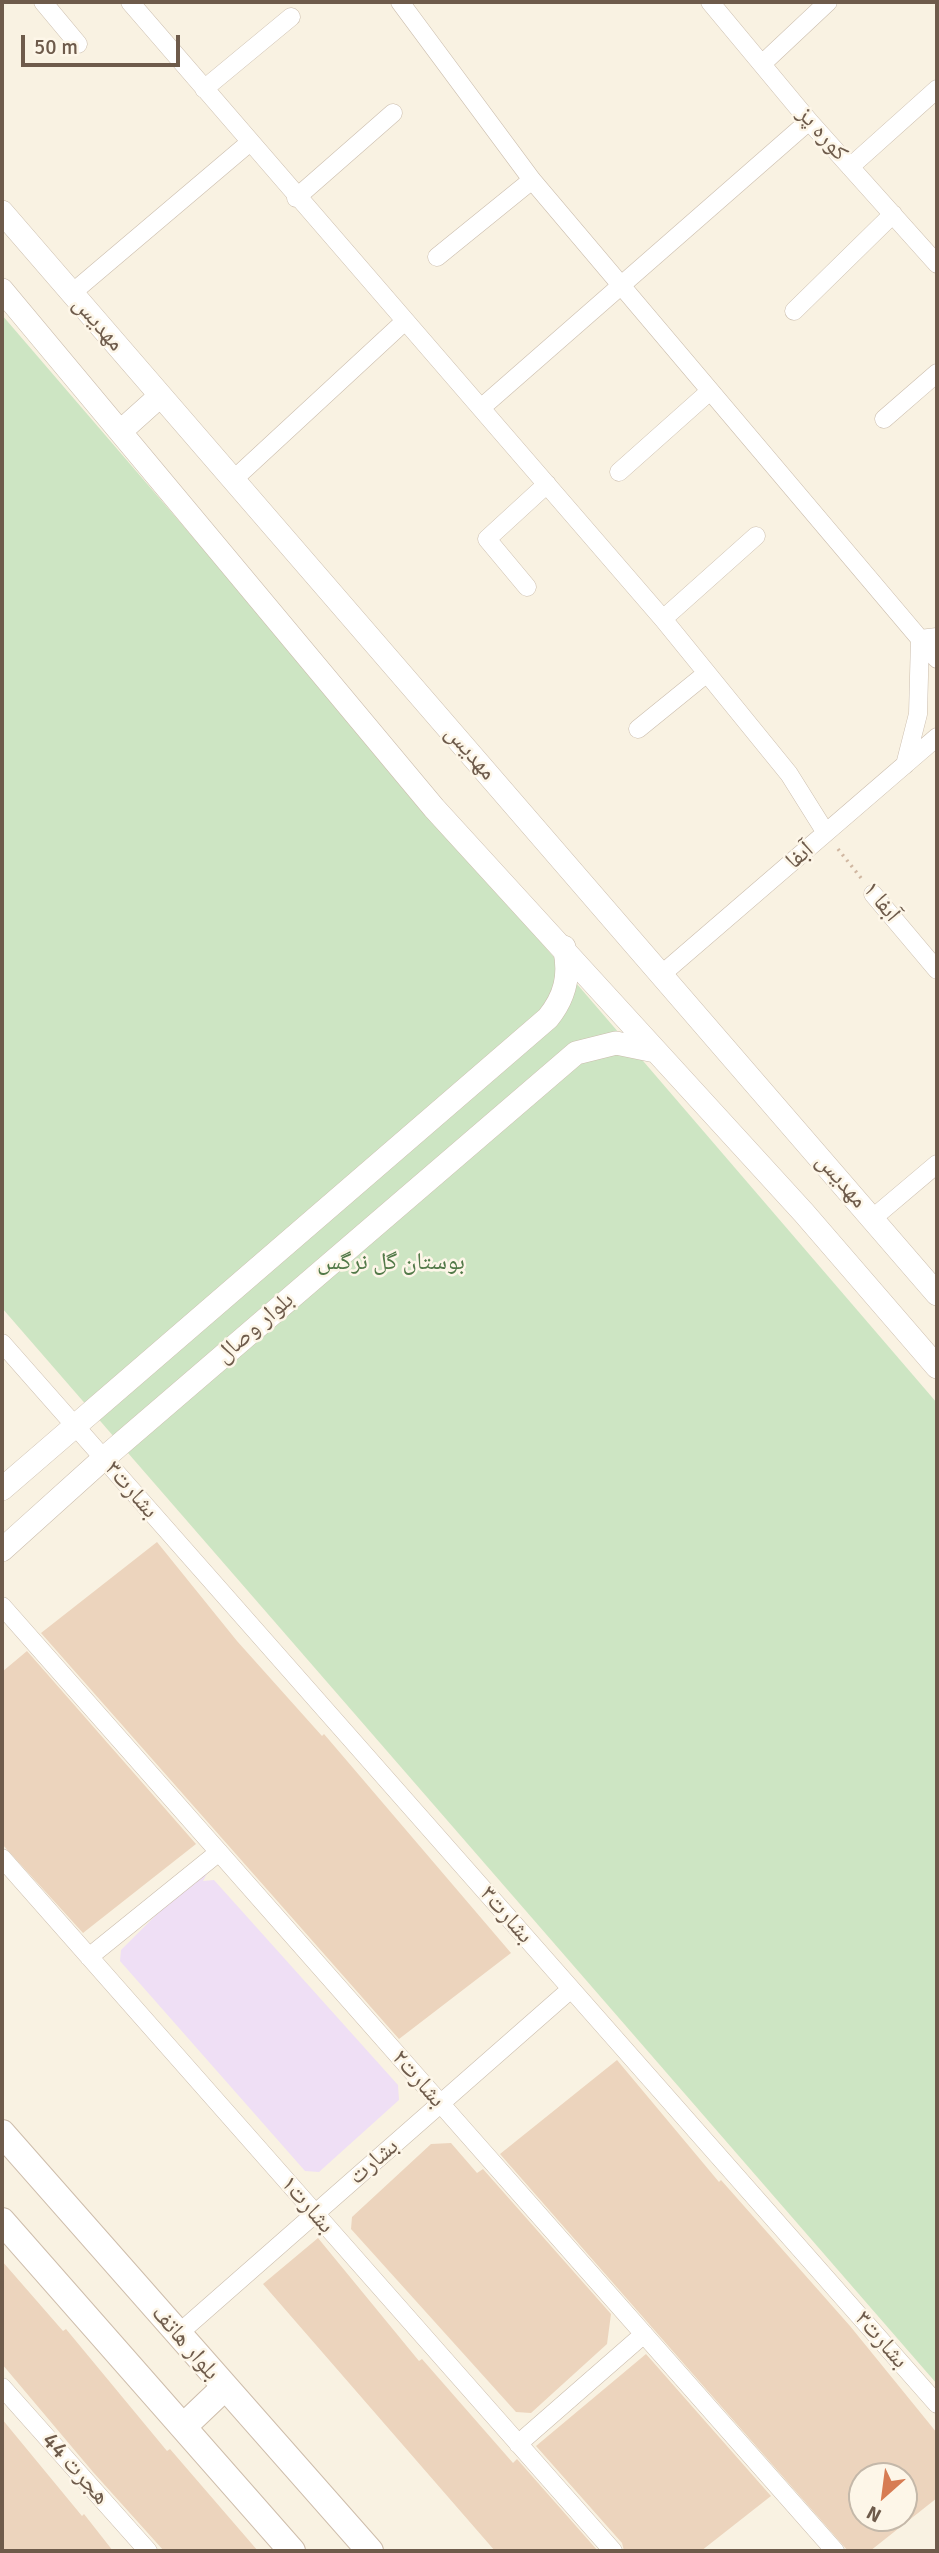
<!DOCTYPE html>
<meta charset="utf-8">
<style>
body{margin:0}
#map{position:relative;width:939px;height:2553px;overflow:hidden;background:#f9f2e2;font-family:Signika,sans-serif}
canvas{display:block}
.frame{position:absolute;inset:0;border:4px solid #6e5b4b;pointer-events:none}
.north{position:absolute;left:848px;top:2462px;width:70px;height:70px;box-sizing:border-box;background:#fdf6e8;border:2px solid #c4b8a9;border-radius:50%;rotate:208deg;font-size:19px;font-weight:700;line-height:28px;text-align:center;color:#6e5b4b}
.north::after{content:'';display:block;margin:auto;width:24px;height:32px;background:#d77c53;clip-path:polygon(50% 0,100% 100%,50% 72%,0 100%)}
.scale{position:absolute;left:21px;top:35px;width:159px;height:32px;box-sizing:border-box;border:4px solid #6e5b4b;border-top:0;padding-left:9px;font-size:21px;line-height:24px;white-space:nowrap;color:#6e5b4b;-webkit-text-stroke:5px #fdf6e8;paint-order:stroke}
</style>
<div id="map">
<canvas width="939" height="2553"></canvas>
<div class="frame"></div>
<div class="north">N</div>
<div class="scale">50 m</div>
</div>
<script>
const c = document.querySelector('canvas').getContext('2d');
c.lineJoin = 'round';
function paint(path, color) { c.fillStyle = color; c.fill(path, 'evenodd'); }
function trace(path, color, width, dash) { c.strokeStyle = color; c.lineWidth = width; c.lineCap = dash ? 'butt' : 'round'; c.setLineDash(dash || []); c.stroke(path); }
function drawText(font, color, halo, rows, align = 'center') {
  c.font = font + ' Signika,"Noto Naskh Arabic",sans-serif'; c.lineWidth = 5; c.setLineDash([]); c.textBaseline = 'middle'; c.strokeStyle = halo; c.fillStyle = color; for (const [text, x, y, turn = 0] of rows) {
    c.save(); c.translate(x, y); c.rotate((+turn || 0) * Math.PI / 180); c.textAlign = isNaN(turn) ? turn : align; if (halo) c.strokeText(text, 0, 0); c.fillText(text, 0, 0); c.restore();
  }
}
paint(new Path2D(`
 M219,1852L203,1881L214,1880L398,2085L399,2100L319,2172L305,2171L120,1961L121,1950Z`), '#efdff5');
paint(new Path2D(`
 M2,315L937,1403V2384L2,1308Z`), '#cde5c3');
paint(new Path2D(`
 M157,1542L237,1641L322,1736L324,1734L511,1953L399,2039L41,1633Z
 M27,1651L196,1844L83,1933L2,1844V1672Z
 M617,2060L719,2182L721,2180L850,2326L937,2433V2498L870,2551H848L500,2154ZM862,2476H904V2518H862Z
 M451,2143L477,2173L483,2169L611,2314L607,2344L531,2413L516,2412L351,2229L352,2217L431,2144Z
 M318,2238L419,2361L422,2359L513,2463L517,2459L598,2551H495L263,2284Z
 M2,2261L63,2331L66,2329L167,2451L170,2449L258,2551H164L93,2472L2,2364Z
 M646,2354L771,2496L701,2551H624L622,2543L536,2446Z
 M2,2419L82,2516L84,2514L113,2551H2Z`), '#ecd4bd');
const minor = new Path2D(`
 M43,2L78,44
 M130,2L663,619L789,774L826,833
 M400,2L532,180L937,659
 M710,2L809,121L937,264
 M762,64L828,2
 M204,89L291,17
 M850,167L937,89
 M296,198L393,113
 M437,257L532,180
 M72,293L249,143
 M794,311L893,214
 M481,408L809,121
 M884,419L937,373
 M619,472L710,391
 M233,480L405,321
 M527,587L487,539L547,484
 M663,619L756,536
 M638,729L707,673
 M905,765L918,714L920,639L937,637
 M873,894L937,970
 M662,974L937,737
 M873,1218L937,1164
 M2,1343L937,2404
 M2,1606L835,2551
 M2,1858L613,2551
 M89,1957L219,1852
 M178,2334L571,1989
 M2,2387L148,2551
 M518,2444L644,2334`);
const tertiary = new Path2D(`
 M2,212L937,1294
 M2,290L434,808L804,1213L937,1367
 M121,431L160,396
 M2,1489L548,1018C565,997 571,975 564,947
 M2,1550L103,1459L576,1053L616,1043L655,1051`);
const secondary = new Path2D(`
 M2,2133L370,2551
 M2,2221L292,2551
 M183,2427L224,2388`);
trace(minor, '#cbbdad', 19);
trace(tertiary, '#cbbdad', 24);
trace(secondary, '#cebdab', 28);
trace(new Path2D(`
 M838,849L861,878`), '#d0b7a1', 3.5, [2, 5]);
trace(minor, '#fff', 18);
trace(tertiary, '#fff', 23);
trace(secondary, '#fff', 26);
drawText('24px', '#6e5b4b', '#fdf6e8', [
 ["کوره پز",822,134,49],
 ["مهدیس",98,324,49],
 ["مهدیس",470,753,49],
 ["آبفا",800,856,-41],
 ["آبفا ۱",881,902,51],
 ["مهدیس",841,1181,49],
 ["بلوار وصال",255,1328,-41],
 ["بشارت۳",131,1490,49],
 ["بشارت۳",506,1915,49],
 ["بشارت۲",418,2079,49],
 ["بشارت",374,2162,-41],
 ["بشارت۱",307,2205,49],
 ["بشارت۳",881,2340,49],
 ["بلوار هاتف",185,2343,49],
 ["هجرت 44",75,2469,48]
]);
drawText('24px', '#527948', '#fdf6e8', [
 ["بوستان گل نرگس",391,1263]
]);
</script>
